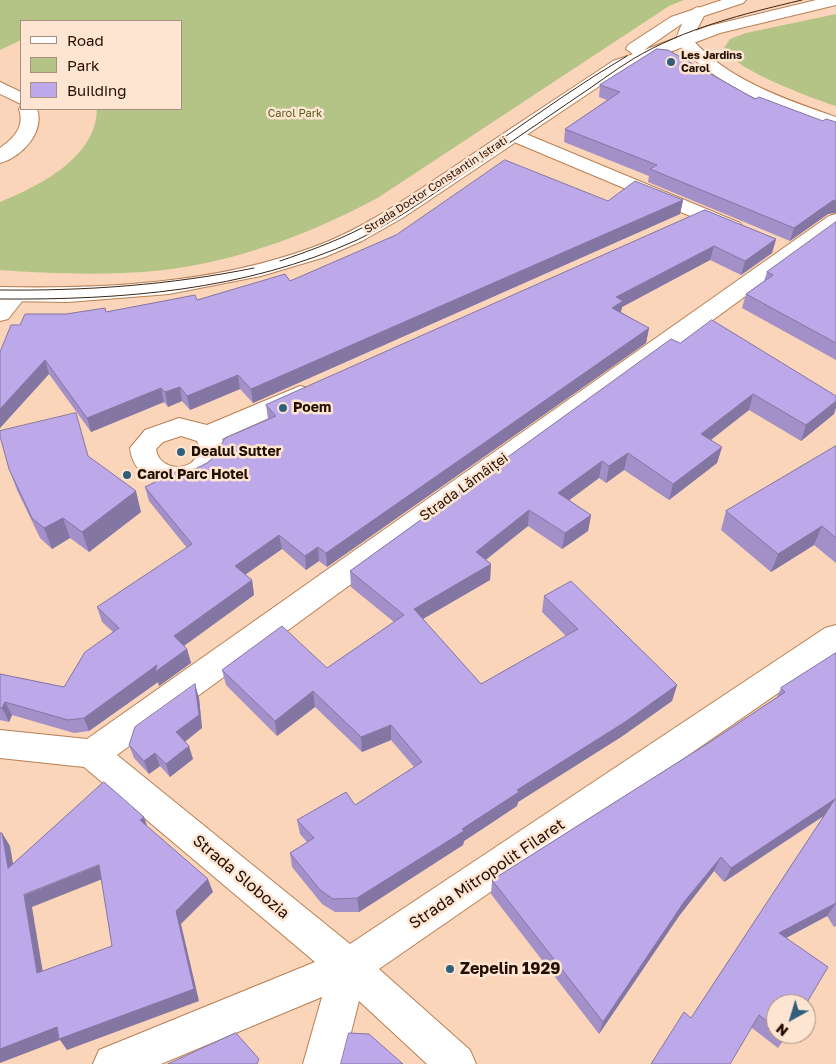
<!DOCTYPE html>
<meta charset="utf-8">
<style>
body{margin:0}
#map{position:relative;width:836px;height:1064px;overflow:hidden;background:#fad5b9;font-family:"Golos Text",sans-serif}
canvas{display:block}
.legend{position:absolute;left:20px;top:20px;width:162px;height:90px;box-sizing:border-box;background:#fee5d2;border:1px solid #a68f7e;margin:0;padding:6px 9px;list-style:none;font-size:15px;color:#230e00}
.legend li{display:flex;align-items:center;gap:10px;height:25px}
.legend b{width:25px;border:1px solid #a68f7e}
.north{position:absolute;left:766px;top:994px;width:50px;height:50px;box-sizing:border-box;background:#fee5d2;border:1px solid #a68f7e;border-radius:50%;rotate:219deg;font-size:14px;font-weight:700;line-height:20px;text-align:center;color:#230e00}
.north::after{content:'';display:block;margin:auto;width:18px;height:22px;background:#305f7e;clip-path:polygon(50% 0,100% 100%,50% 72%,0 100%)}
</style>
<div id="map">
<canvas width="836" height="1064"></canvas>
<ul class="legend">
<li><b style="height:6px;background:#fff"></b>Road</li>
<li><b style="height:14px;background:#b4c386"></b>Park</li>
<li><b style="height:14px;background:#bda8e9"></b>Building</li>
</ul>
<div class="north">N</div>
</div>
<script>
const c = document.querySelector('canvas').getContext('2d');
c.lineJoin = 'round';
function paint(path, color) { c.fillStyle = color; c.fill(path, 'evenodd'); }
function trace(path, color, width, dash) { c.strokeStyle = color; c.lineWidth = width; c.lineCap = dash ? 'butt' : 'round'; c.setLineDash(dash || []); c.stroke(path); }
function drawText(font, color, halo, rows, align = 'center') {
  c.font = font + ' "Golos Text",sans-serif'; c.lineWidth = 5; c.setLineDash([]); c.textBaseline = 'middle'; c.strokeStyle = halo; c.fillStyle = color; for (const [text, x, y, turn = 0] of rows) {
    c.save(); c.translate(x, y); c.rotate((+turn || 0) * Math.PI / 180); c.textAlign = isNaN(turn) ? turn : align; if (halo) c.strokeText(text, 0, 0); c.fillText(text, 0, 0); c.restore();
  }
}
paint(new Path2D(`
 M0,0H684L669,6L379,197C315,232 244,259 171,269C121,276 51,274 0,270V202C39,186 96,158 97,109H181V21H21V40L0,50Z
 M836,14V106C814,99 732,69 724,48L730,39L746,33Z`), '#b4c386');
const minor = new Path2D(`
 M0,82L21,92V104L0,94Z
 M21,106V109H37C45,132 22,157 0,163V148C14,138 25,127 19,109Z
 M514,129L740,223L743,227L740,231L733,233L726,231L507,139L505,135L507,131Z
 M836,214V230L117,755L350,944L825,628L836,625V653L379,969L470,1050L476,1064H427L359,1001L343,1064H303L322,997L161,1064H93L99,1050L315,962L84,767L0,758V730L87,739L829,216Z
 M16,288L24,290L27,295L8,319L0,321V300L8,290Z
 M300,386L309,388L312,394L309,400L222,439L227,450C222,458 217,471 209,476C181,494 134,486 130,448L145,430L179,418L207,425ZM181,436L197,441L201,450C198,454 195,460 191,463C178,471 158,466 156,449L163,442Z`);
const tertiary = new Path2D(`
 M698,7L706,12L692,39C727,80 787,100 836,117V128C789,117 704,80 676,40C679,29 687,10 698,7Z`);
const secondary = new Path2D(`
 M722,0H746L743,3L683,23L644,50L709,26L816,0H836V5L720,33L625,69L404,217L362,241L325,257L261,276L169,294L68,302L0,301V287C103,289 212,284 311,248C362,230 407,198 452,168C505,132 559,97 613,61L633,54L626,49L628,45L671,17Z`);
trace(minor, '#b87f52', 2);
trace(tertiary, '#b87f52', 2);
trace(secondary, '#b87f52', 2);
paint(minor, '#fff');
paint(tertiary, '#fff');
paint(secondary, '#fff');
trace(new Path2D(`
 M280,261C312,250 345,238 375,221C463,172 540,107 627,56
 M0,290C86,291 170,285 254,268
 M0,299C122,300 244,291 357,240C390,224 420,203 451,182C492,155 533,127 574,99C594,86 613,71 633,59C685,28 743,14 802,0`), '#3c2515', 1);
paint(new Path2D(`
 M657,49L828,214L790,241L648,182L649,176L564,142L565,129L607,100L599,97L600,85Z
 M683,200L680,214L253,403L240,389L190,410L182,401L168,407L164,402L91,432L49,374L0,428V352L20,325L66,314L106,312L197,300L290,281L608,201Z
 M705,210L776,239L772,253L741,275L710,260L622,307L621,312L649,328L646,343L327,567L319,561L306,570L282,549L245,575L252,580L254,595L184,646L187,649L191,663L159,686L158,682L89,731L74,733L12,715L9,722L0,720V674L64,687L113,632L102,622L97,607L187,548L149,501L145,487L195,469L207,463L221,451L220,447L268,419L266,405Z
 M836,222V360L742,308L746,294L764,281L767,272Z
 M680,343L834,414L801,441L749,410L710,440L722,447L717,463L669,500L624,470L606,483L599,478L569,500L591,515L588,531L562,549L528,526L486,560L491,564L490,580L423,619L481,684L566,636L542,612L544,596L677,685L672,701L621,737L518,802L517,806L464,841L463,845L359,912H335L322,904L292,867L290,853L307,842L300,834L297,820L355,805L414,767L391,740L362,752L315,707L277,736L226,685L222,670L327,668L394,622L351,587L350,571Z
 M836,446V563L814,545L771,572L721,530L726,511Z
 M89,457L141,512L89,552L70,538L52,549L40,538L17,490L9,469Z
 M836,653V926L834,927L827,916L786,938L776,1004V1034H788L778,1048L752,1028L691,1018L824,816L724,882L714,871L679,916L599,1034L491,894L492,880L710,742L777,697L781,688Z
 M199,698L202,728L185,742L193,759L170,777L160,766L149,774L134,758L129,745Z`), '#a390c8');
paint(new Path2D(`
 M683,200L680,214L253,403L251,389Z
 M836,200V213L828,214L790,241L794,228L832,201Z
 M776,239L772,253L741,275L745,261Z
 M714,246L710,260L622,307L620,315L612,308L616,297Z
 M649,328L646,343L327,567L326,553Z
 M45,360L49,374L0,428V409Z
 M238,375L240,389L190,410L187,396Z
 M180,387L182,401L168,407L165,392Z
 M161,388L164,402L91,432L87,418Z
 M753,394L749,410L697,451L701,434Z
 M836,401V408L834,414L801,441L806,425Z
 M722,447L717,463L669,500L673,484Z
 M628,453L624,470L606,483L609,466Z
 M602,461L599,478L556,510L558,493Z
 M136,491L141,512L89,552L82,532Z
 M529,510L528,526L475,568L476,552Z
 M591,515L588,531L562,549L565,533Z
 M63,518L70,538L52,549L44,528Z
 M822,526L814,545L771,572L778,554Z
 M279,535L282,549L237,580L235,566Z
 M318,547L319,561L306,570L305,556Z
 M491,564L490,580L414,624V609Z
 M252,580L254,595L178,650L174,636Z
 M187,649L191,663L159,686L158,682L89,731L84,718L157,665Z
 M195,684L199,698L202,728L180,745L176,732Z
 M677,685L672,701L621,737L518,802L517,806L464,841L463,845L359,912L357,898L462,829L517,790Z
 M313,691L315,707L277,736L275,721Z
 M5,702L12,715L9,722L2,708Z
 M391,725V740L362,752L361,737Z
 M189,746L193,759L170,777L166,764Z
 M155,753L160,766L149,774L144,761Z
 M835,799L826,814L724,882L731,868Z
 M144,817L149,831L140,820Z
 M2,833L10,846L16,881L8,868Z
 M721,857L714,871L679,916L599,1034L603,1022L684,902Z
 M99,865L105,878L32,907L45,985L37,973L24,895Z
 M208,879L213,892L181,924L199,1001L67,1050L60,1040L0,1063V1049L176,911Z
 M836,903L827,916L771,946L779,933Z`), '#8476a3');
const building = new Path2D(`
 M657,49L668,50L755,99L759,97L823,121L826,119L836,122V200L832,201L794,228L650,169L657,165L565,129L620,92L600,85Z
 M505,160L608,201L635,181L683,200L251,389L238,375L187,396L180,387L165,392L161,388L87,418L45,360L0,409V352L11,325H20L25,314H66L105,308L106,312L195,295L197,300L285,274L290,281L396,235Z
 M705,210L776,239L745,261L714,246L616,297L623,301L612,308L649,328L326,553L318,547L305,556L279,535L235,566L252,580L174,636L187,649L155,672L157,665L84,718L68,720L5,702L2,708H0V674L64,687L85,652L119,628L97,607L192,544L145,487L175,472L195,469L207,463L222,450L220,447L225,438L276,416L266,405Z
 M836,222V343L746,294L773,275L767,272Z
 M712,320L836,396V401L806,425L753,394L701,434L722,447L673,484L628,453L609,466L602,461L558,493L591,515L565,533L529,510L476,552L491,564L414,609L481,684L578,629L544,596L571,581L677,685L625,722L517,790L519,792L462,829L464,831L357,898L333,899L320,890L290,853L314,838L297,820L346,792L355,805L422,762L391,725L361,737L313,691L275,721L222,670L282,626L327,668L404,615L350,571L671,339L680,343Z
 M76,413L88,456L136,491L82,532L63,518L44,528L32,518L9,469L0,436V431Z
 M836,446V538L822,526L778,554L726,511Z
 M836,653V903L779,933L828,967L806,1004H776V1028L759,1015L730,1064H651L684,1012L691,1018L835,799L731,868L721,857L684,902L603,1022L492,880L710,742L785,692L781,688Z
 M195,684L199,715L176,732L189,746L166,764L155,753L144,761L129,745L135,727Z
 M104,782L144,817L140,820L208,879L176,911L194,989L59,1039L57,1027L0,1049V833H2L8,868ZM99,865L112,946L37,973L24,895Z
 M236,1033L259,1059L257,1064H168Z
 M349,1033L369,1034L403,1064H341Z`);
paint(building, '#bda8e9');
trace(building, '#8476a3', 1);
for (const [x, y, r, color] of [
 [671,62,5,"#305f7e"],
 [283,408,5,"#305f7e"],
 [181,452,5,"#305f7e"],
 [127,475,5,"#305f7e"],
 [450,969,5,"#305f7e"]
]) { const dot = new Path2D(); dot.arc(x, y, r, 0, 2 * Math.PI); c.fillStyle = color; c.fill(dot); trace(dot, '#fee5d2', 2); }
drawText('bold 11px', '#230e00', '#fee5d2', [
 ["Les Jardins",681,56],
 ["Carol",681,69]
], 'left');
drawText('11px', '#525e1c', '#fee5d2', [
 ["Carol Park",295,114]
]);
drawText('11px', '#230e00', '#fee5d2', [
 ["Strada Doctor Constantin Istrati",436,185,-33]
]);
drawText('bold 14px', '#230e00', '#fee5d2', [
 ["Poem",293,408],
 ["Dealul Sutter",191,452],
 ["Carol Parc Hotel",137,475]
], 'left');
drawText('14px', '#230e00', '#fee5d2', [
 ["Strada Lămâiței",464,487,-36]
]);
drawText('16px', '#230e00', '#fee5d2', [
 ["Strada Mitropolit Filaret",487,874,-34],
 ["Strada Slobozia",241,877,40]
]);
drawText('bold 16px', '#230e00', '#fee5d2', [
 ["Zepelin 1929",460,969]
], 'left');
</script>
